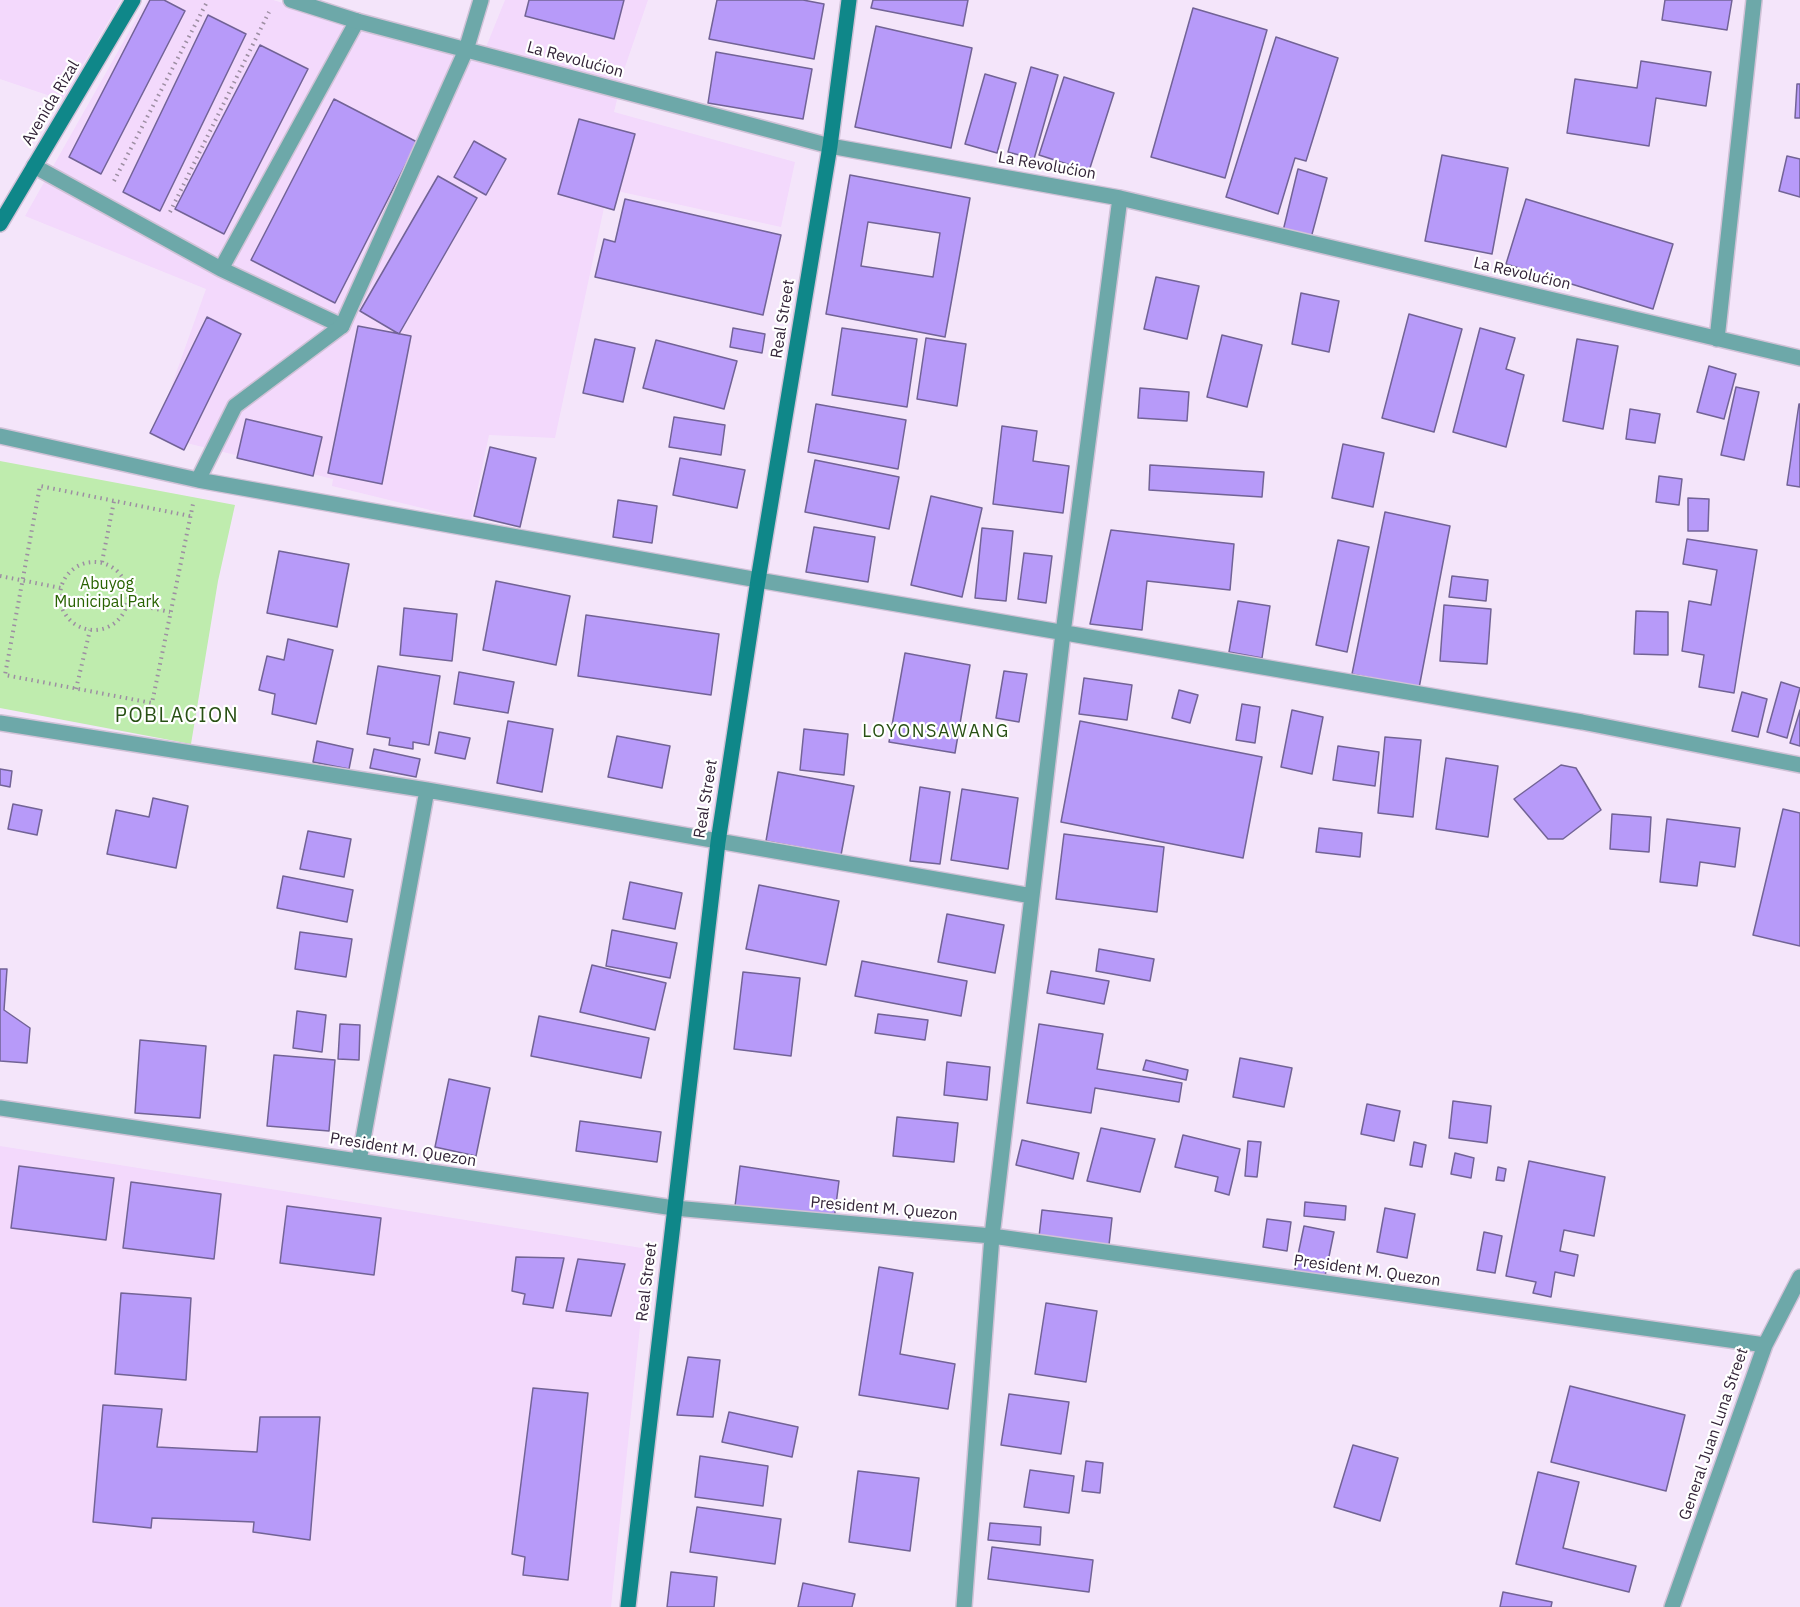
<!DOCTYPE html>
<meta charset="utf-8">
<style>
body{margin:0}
canvas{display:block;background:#f4e5fa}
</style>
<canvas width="1800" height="1607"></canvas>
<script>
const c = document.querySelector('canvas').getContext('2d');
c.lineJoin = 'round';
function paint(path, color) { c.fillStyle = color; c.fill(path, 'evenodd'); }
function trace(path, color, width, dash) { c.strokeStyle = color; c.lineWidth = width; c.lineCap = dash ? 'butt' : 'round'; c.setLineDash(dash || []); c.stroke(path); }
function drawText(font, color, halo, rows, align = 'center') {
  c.font = font + ' "IBM Plex Sans",sans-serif'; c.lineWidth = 4.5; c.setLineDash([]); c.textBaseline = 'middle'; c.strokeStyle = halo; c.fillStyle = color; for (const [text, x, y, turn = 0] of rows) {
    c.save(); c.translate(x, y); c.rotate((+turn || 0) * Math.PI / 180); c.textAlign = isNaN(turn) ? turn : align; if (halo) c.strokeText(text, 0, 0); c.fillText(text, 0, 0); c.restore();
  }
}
paint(new Path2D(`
 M0,0H121L62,100L0,79Z
 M147,0H273L480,62L505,0H648L625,67L614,112L795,162L781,227L608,189L555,438L489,435L471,520L332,486L333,479L154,435L206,289L25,216Z
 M0,1146L648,1249L611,1607H0Z`), '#f3d9fc');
paint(new Path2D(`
 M0,461L235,505L218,581L191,744L0,708Z`), '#bfecae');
const building = new Path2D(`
 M150,0H164L185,11L101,174L69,157Z
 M529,0H624L614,39L525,16Z
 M717,0H803L824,4L814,59L709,39Z
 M873,0H968L963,26L871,8Z
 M1665,0H1732L1727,30L1662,20Z
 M1193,8L1267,30L1225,178L1151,157Z
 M208,15L246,34L160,211L123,192Z
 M876,26L972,48L951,148L855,127Z
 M1276,37L1338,58L1306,161L1295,158L1278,214L1226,197Z
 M260,45L308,69L224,234L175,209Z
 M716,52L812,69L803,119L708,103Z
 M1641,61L1711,72L1706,106L1656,98L1649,146L1567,133L1575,79L1637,88Z
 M1031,67L1058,75L1034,159L1008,152Z
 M985,74L1016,83L997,153L965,144Z
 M1064,77L1114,93L1089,171L1039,155Z
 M1797,84H1800V118H1795Z
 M334,99L417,142L335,303L251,260Z
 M579,119L635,134L614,210L558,194Z
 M474,141L506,159L486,195L454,177Z
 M1442,155L1508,168L1492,254L1425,241Z
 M1787,156L1800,159V197L1779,191Z
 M1298,169L1327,178L1311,238L1283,231Z
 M850,175L970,198L945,337L826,314Z
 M438,176L477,198L399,334L360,311Z
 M625,199L781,235L763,315L595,277L604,239L615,242Z
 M1526,199L1673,244L1653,309L1506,264Z
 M868,222L940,233L933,277L861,266Z
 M1156,277L1199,286L1187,339L1144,329Z
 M1301,293L1339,301L1329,352L1292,344Z
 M1409,314L1462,329L1434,432L1382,418Z
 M207,317L241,334L184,450L150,433Z
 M358,326L411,336L382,484L328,473Z
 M733,328L765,334L762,353L730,347Z
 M842,328L917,339L907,407L832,395Z
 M1480,328L1515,338L1506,369L1524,375L1506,447L1453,432Z
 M1222,335L1262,345L1247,407L1207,397Z
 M926,338L966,344L957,406L917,399Z
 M595,339L635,348L623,402L583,393Z
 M1577,339L1618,346L1603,429L1563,421Z
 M656,340L737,361L724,409L643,388Z
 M1709,366L1736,374L1724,419L1697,412Z
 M1736,387L1759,392L1744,460L1721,455Z
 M1140,388L1189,392L1187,421L1138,418Z
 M816,404L906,420L898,469L808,452Z
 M1799,404H1800V487L1787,485Z
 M1630,409L1660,414L1655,443L1626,439Z
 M674,417L725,425L721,455L669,447Z
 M246,419L322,437L313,476L237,458Z
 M1002,426L1037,431L1033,461L1069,466L1063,513L993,504Z
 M1343,444L1384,453L1373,507L1332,498Z
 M490,447L536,458L520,527L474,516Z
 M680,458L745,470L737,508L673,495Z
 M815,460L899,477L889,529L805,512Z
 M1150,465L1264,472L1262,497L1149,490Z
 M1659,476L1682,479L1679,505L1656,502Z
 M931,496L982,508L962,597L911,585Z
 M1688,498L1709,499L1708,531H1688Z
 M618,500L657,506L652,543L613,537Z
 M1385,512L1450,526L1419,688L1352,674Z
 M814,527L875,537L868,582L806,572Z
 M982,528L1013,531L1006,601L975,598Z
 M1111,530L1234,544L1230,590L1147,581L1142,630L1090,624Z
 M1687,539L1757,550L1734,693L1699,687L1704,655L1682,651L1689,601L1711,605L1717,570L1683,564Z
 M1338,540L1369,547L1347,652L1316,645Z
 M279,551L349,564L337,627L267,613Z
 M1024,553L1052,556L1046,603L1018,599Z
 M1452,576L1488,580L1486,601L1449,597Z
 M496,581L570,596L556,665L483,650Z
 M1238,601L1270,606L1262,658L1229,652Z
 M1444,605L1491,609L1487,664L1440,661Z
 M404,608L457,614L452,661L400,655Z
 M1636,611L1668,612V655L1634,654Z
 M586,615L719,634L711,695L578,676Z
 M288,639L333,650L316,724L272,714L275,694L259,690L267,656L284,660Z
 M905,653L970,665L955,753L889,742Z
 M378,666L440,676L429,745L413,742V749L389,745L390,738L367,734Z
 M1004,671L1027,674L1019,722L996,718Z
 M459,672L514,682L508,713L454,704Z
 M1084,678L1132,685L1127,720L1079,714Z
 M1781,682L1800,688L1787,738L1767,732Z
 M1179,690L1198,695L1190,723L1172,718Z
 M1742,692L1767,699L1758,737L1732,731Z
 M1242,704L1260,707L1255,743L1236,740Z
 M1292,710L1323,717L1312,774L1281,767Z
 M1800,710V746L1790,743Z
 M508,721L553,729L542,792L497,783Z
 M1080,721L1262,757L1243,858L1061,822Z
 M804,729L848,734L844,775L800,770Z
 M439,732L470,738L465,759L435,753Z
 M617,736L670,746L662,788L608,777Z
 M1385,737L1421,740L1413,817L1378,813Z
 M317,741L353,749L349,769L313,762Z
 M1338,746L1379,752L1375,786L1333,780Z
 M374,749L420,759L416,777L370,768Z
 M1446,758L1498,766L1488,837L1436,829Z
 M1561,765L1576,768L1601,810L1563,839H1548L1514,799Z
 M0,769L12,771L10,787L0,785Z
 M778,772L854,786L841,855L766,841Z
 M920,787L950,792L940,864L910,861Z
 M962,789L1018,798L1008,869L951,860Z
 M153,798L188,806L176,868L107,854L116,810L149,817Z
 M13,804L42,810L37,835L8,829Z
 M1783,809L1800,813V946L1753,935Z
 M1612,814L1651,817L1649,852L1610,849Z
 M1667,819L1740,828L1735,867L1700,862L1697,886L1660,882Z
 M1319,828L1362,833L1360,857L1316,852Z
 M308,831L351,839L344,877L300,869Z
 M1064,834L1164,847L1157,912L1056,899Z
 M283,876L353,890L347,922L277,908Z
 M630,882L682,893L675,929L623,919Z
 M759,885L839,901L826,965L746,949Z
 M947,914L1004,925L995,973L938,962Z
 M612,930L677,943L670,978L606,966Z
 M300,932L352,939L346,977L295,969Z
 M1099,949L1154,959L1150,981L1096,971Z
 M862,961L967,981L961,1016L855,996Z
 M592,965L666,983L655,1030L580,1012Z
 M0,969H7L4,1010L30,1028L27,1063L0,1061Z
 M1051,971L1109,981L1104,1004L1047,993Z
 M743,972L800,978L791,1056L734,1049Z
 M297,1011L326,1015L322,1052L293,1048Z
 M878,1014L928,1020L925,1040L875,1033Z
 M539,1016L649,1038L641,1078L531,1056Z
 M340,1024L360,1025L359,1060L338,1059Z
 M1039,1024L1103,1034L1097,1069L1182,1083L1179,1102L1095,1088L1091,1113L1027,1103Z
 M140,1040L206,1046L200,1118L135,1113Z
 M274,1055L335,1060L329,1131L267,1126Z
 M1240,1058L1292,1068L1284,1107L1233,1097Z
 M1146,1060L1188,1070L1186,1080L1143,1070Z
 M947,1062L990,1067L987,1100L944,1095Z
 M449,1079L490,1088L476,1156L435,1147Z
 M1453,1101L1491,1106L1487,1143L1449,1138Z
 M1367,1104L1400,1111L1394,1141L1361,1134Z
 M897,1117L958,1123L954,1162L893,1156Z
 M580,1121L661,1132L657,1162L576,1151Z
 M1101,1128L1155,1139L1140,1192L1087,1181Z
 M1183,1135L1240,1149L1229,1195L1215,1191L1218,1177L1175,1167Z
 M1022,1140L1079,1153L1073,1179L1016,1165Z
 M1248,1141L1261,1142L1257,1177L1245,1176Z
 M1414,1142L1426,1145L1422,1167L1410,1165Z
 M1455,1153L1474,1158L1471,1178L1451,1174Z
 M1529,1161L1605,1177L1594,1236L1564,1230L1560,1251L1578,1255L1574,1276L1555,1272L1551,1297L1533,1293L1536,1282L1506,1276Z
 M19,1166L114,1178L106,1240L11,1228Z
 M740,1166L839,1181L834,1220L735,1206Z
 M1498,1167L1506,1169L1504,1181L1496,1180Z
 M131,1182L221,1194L214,1259L123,1248Z
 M1305,1202L1346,1206L1345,1220L1304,1216Z
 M287,1206L381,1218L374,1275L280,1263Z
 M1385,1208L1415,1214L1407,1258L1377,1252Z
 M1042,1210L1112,1218L1109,1245L1039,1237Z
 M1267,1219L1291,1222L1287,1251L1263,1247Z
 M1304,1226L1334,1232L1324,1281L1294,1274Z
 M1484,1232L1502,1236L1495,1273L1477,1270Z
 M516,1257L564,1258L553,1308L523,1304L525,1294L512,1291Z
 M578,1259L625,1264L611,1316L566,1311Z
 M879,1267L913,1273L900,1354L955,1364L948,1409L859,1395Z
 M121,1293L191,1298L186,1380L115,1374Z
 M1046,1303L1097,1311L1086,1382L1035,1374Z
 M688,1357L720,1360L713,1417L677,1415Z
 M1570,1386L1685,1415L1666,1491L1551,1462Z
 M533,1388L588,1393L568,1580L523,1575L525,1557L512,1554Z
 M1009,1394L1069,1402L1061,1454L1001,1445Z
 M103,1405L162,1409L157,1447L257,1452L260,1417H320L310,1540L253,1532L254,1522L152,1518L151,1528L93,1522Z
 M729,1412L798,1427L792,1457L722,1442Z
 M1353,1445L1398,1458L1380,1521L1334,1507Z
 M700,1456L768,1466L763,1506L695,1497Z
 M1086,1461L1103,1463L1100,1493L1082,1491Z
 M1030,1470L1074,1476L1069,1513L1024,1507Z
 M858,1471L919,1478L910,1551L849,1542Z
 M1538,1472L1579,1482L1563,1548L1636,1566L1629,1592L1516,1564Z
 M697,1507L781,1519L775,1564L690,1552Z
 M990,1523L1041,1527L1040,1545L988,1540Z
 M992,1547L1093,1560L1089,1592L988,1579Z
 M671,1572L717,1577L714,1607H667Z
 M803,1583L855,1594L852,1607H798Z
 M1503,1592L1552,1602L1551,1607H1500Z`);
paint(building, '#b79af9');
trace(building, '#726396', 1.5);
const lane = new Path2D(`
 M34,166L221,269L342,326
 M221,269L357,21`);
const street = new Path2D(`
 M291,0L357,21L830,146L1120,198L1800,358
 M1717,339L1754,0
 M0,436L198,480L758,580L1582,722L1800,765
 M198,480L235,406L342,326L466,50L481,0
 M0,723L427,790L1032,896
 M0,1108L674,1208L992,1236L1765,1345
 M359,1161L427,790
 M964,1607L992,1236L1063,633L1120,198
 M1672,1607L1765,1345L1800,1277`);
const secondary = new Path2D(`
 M0,224L133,0
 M628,1607L718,842L758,580L830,146L849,0`);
trace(lane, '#d1c2d7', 18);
trace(street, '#d1c2d7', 18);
trace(secondary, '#d1c2d7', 18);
trace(new Path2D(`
 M114,181L208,0
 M170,212L269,12
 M190,516L40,486L5,675L152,703L193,504
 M60 596a34 34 0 1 1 68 0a34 34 0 1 1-68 0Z
 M102,562L114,501
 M0,576L61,588
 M128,603L170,612
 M76,689L90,630`), '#9d8ea2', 4, [1.5, 4.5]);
trace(lane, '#6da8a9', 15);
trace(street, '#6da8a9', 15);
trace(secondary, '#0f8789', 15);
drawText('16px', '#332438', '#fff', [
 ["La Revolućion",575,60,15],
 ["Avenida Rizal",51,103,-59],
 ["La Revolućion",1047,166,10],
 ["La Revolućion",1522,274,13],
 ["Real Street",783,319,-81],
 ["Real Street",706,799,-81],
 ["President M. Quezon",403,1150,9],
 ["President M. Quezon",884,1209,5],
 ["President M. Quezon",1367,1271,8],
 ["Real Street",647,1282,-83],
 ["General Juan Luna Street",1714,1434,-71]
]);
drawText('16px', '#286201', '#fff', [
 ["Abuyog",107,584],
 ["Municipal Park",107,602]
]);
c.letterSpacing = '1.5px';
drawText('18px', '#285014', '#fff', [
 ["LOYONSAWANG",936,732]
]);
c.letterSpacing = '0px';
c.letterSpacing = '1.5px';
drawText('20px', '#285014', '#fff', [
 ["POBLACION",177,716]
]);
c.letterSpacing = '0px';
</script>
